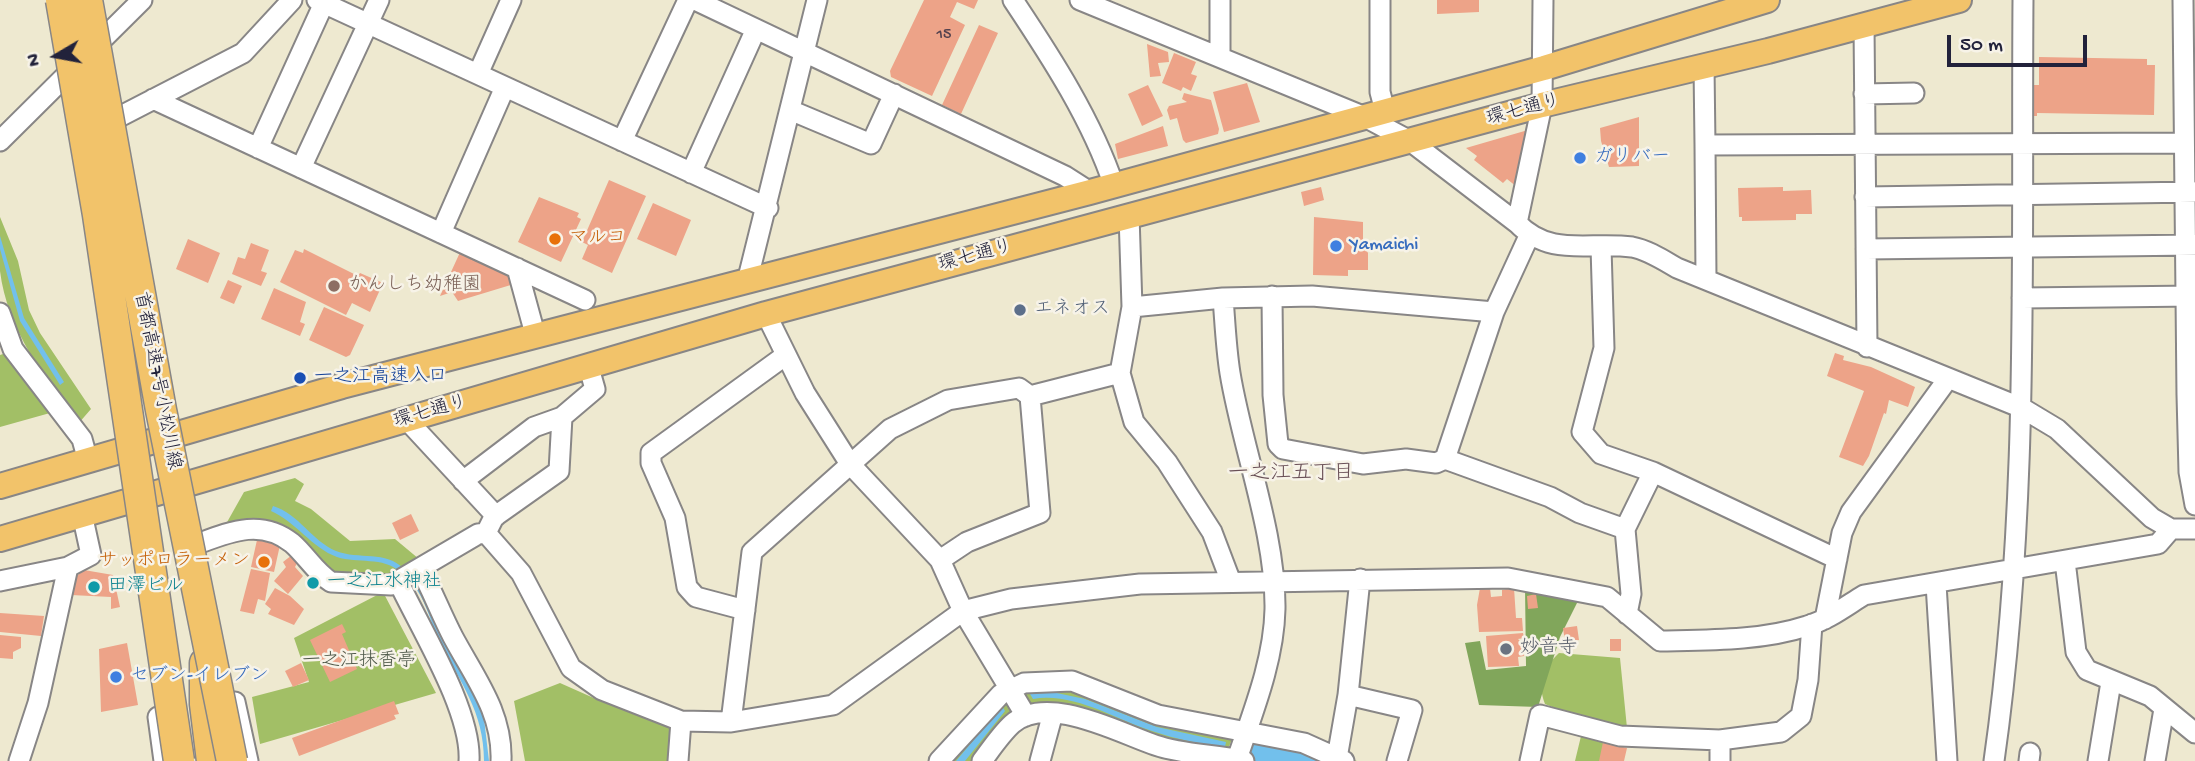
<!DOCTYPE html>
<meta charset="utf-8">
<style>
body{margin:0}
#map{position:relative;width:2195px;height:761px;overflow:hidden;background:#eee9d0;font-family:"Gochi Hand",sans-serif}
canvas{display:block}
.north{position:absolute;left:21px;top:21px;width:70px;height:70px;-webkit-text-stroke:5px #f7f3e8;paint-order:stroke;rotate:260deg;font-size:19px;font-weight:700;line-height:28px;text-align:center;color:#22223b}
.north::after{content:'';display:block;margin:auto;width:24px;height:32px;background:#22223b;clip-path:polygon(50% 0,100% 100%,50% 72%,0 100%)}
.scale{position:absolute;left:1947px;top:35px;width:140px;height:32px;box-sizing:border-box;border:4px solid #22223b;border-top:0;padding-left:9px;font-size:21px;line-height:24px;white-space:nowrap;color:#22223b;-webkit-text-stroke:5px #f7f3e8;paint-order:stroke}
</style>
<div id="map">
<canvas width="2195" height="761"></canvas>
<div class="north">N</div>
<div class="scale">50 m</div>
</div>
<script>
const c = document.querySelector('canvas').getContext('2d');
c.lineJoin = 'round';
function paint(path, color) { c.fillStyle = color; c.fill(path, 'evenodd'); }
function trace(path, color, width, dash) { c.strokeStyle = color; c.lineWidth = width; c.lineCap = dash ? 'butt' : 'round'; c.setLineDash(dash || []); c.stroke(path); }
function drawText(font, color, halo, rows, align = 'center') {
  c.font = font + ' "Gochi Hand","Klee One",sans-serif'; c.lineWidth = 5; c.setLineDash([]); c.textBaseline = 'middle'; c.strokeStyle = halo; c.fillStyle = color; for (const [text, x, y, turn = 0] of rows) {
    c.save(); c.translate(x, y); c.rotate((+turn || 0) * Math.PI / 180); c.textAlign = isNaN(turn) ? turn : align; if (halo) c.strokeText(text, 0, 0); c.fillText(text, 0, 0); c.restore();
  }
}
paint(new Path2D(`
 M0,217L18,261L29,310L40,333L91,409L78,424C45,378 7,329 0,271C0,254 0,234 0,217Z
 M9,352L50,413L0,427V355Z
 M295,478L304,484L295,501L311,509L350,541L395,539L419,559L389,578L332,574L271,522L236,520L226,524L244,492Z
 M383,592L436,693L260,744L252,697L309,682L294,638Z
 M1559,653L1620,658L1627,728L1581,719L1545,704C1537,682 1542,669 1559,653Z
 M1009,679H1073L1154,711L1239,724L1226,753L1027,706Z
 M560,683L596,699L674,724L669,761H525L514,701Z
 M997,685L1011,711L996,727L974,761H935Z
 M1252,728L1357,761H1278L1248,756Z
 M1582,732L1606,738L1601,761H1575Z`), '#a2bf66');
paint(new Path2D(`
 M1525,587L1580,597L1560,637L1538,707L1479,705L1465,643L1480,641L1486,670L1526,666Z`), '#81a65b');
paint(new Path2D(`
 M0,236L24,318L64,382L60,385L20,321L0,249Z
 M273,506C299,514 312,541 336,551C359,560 386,550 404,569L400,572C383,556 358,564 337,557C312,548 296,522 271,511Z
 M422,587L483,710L489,761H484C484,711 460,683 439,640C431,623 427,605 417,590Z
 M1052,692L1085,699L1157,727L1226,742L1225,747C1201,744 1175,739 1152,731C1114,719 1074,692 1033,699L1030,694Z
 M1002,706L1005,711L965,761H956Z`), '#72c0ec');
trace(new Path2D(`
 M1250,746L1272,749L1301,761`), '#72c0ec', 33);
paint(new Path2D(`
 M924,0H978L974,9L957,2L950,17L965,25L932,96L891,77L890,71Z
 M1437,0H1479V12L1437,14Z
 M979,25L998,33L961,114L942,105Z
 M1147,44L1168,52L1169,62L1158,63L1161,76L1150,77Z
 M1174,53L1196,62L1191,74L1197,76L1191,91L1183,87L1181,91L1162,83Z
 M2039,57L2147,59V65H2155L2154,115L2037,113V116H2028L2029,85H2039Z
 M1247,83L1260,122L1224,132L1213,92Z
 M1148,85L1163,116L1142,126L1128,94Z
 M1184,93L1211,100L1219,129L1218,134L1186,143L1183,140L1177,118L1170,120L1167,110L1169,106L1187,102L1182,99Z
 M1639,117V166L1609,167L1601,141L1600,128Z
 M1163,126L1168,146L1118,159L1115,144Z
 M1528,130L1517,187L1507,179L1503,183L1474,160L1477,156L1466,148Z
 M609,180L646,196L612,273L582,259L588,245L582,242Z
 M1321,187L1324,200L1304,206L1301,192Z
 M1783,187V191L1811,190L1812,214H1796V220L1742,221V217H1739L1738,188Z
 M539,197L579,213L577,217L581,219L561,262L518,242Z
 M653,203L691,220L676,256L637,239Z
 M1314,217L1363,222V245L1368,253V270H1348V276L1313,275Z
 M188,239L220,253L208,283L176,269Z
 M251,243L269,250L261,271L267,273L261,286L232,274L238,257L245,259Z
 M462,248L509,270L514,284L458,301L452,292L440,296Z
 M304,249L358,276L360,273L383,283L370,312L352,303L346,315L280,282L295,250L303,253Z
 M228,280L242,286L234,304L220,298Z
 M274,288L306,302L300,322L305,324L300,336L261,319Z
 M324,307L364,325L350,355L346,357L309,340Z
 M1835,353L1844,356L1843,360L1871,367L1915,387L1908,407L1889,400L1886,414L1884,413L1869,456L1863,466L1839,457L1864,391L1827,376Z
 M411,514L419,531L400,540L392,523Z
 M257,540L280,545L274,572L251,567Z
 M292,555L298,561L295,567L303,576L288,594L274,581L286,567L283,562Z
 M251,569L270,573L265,601L258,599L254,614L240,611Z
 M84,570L113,575L120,607L111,609V597L71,595L73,579Z
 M275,588L290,596L304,609L294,625L268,614L271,609L265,604Z
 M1480,588H1490L1491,597L1502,596V590L1514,588L1516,618H1522L1523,631L1479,632L1477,605Z
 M1536,594L1538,608L1528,609L1527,596Z
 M0,613L44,616L41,636L0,632Z
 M342,624L346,632L342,634L357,669L330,682L310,640Z
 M1577,626L1579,640L1565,642L1563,628Z
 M1523,633L1524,638L1518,639L1522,643L1524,656L1518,657L1519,666L1488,667L1486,636Z
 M0,635L21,637V648L13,652V659L0,658Z
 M1610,639H1621V651H1610Z
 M127,643L138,705L101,712L99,649Z
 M301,663L309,680L293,687L285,671Z
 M394,701L399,714L394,715L396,719L299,756L292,738Z
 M1603,742L1627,748L1624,761H1599Z`), '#eda388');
const minor = new Path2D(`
 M317,0L768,208
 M695,0L1065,176L1090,192
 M1013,0C1051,57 1092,120 1114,186
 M1080,0L1365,117L1410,141L1517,223C1551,258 1589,241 1632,247C1648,250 1663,260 1677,268L2022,408L2057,429L2152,518L2171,529H2195
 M1380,0V92L1385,111
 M2183,0L2187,395L2189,472L2195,505
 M1864,25L1867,347
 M1220,56V0
 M1704,66L1705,145
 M478,74L511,0
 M1864,94L1914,93
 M153,99L585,300
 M790,110L871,144L894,94
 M119,117L243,53L292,0
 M0,141L142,0
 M622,141L688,0
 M258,148L324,3
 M301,168L379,0
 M691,173L756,29
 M1865,197L2195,192
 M1129,215L1132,307L1120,373L1134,422L1167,462L1212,532L1231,582
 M1517,223L1542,105L1543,0
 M441,233L505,87
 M1601,247L1604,348L1582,432L1601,454L1653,472L1837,559
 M1866,249L2195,245
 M517,268L535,334
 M1706,279L1705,145L2184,143
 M747,282L817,0
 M1272,296L1273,395L1278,444L1283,449L1363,464L1406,459L1436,463L1445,459L1550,497L1580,513L1625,529L1631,594L1627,614
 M1223,298C1225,322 1226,348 1230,373C1242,447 1276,534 1275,609C1274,660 1253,712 1237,759
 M2022,298L2195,296
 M1132,307L1223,298L1312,296L1494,312L1529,236
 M0,313L13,349L82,439L88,461
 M766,314L805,393L850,464L940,560L963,611L1026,716
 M407,420L496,516
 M1445,459L1494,312
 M463,481L534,427L562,417L595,389L589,368
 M1625,529L1653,472
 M486,533L521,573L571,668L602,690L681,721L731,722L833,705L963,611L1011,599L1140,584L1508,578L1607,597L1660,641C1708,640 1761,641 1807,626C1828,620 1846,606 1864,595L2158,544L2171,529
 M486,533L494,517L559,471L562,417
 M200,543C232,531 262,519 292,543C306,555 315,572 331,582L391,585L478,534L486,533
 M940,560L967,542L1040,513L1030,396L1120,373
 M2065,561L2076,652L2087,670L2150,696L2195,733
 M420,568C432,590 441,614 453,637C475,678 503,713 501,761
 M1360,579L1348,695L1412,710L1397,761
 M0,581L68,567
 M398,581C420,628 472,711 469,761
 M1936,584L1947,761
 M745,610L696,597L687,587L675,518L651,463V453L786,355
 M1825,619L1842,533L1851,512L1947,380
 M235,702L248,761
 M158,717L164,761
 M731,722L752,552L890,429L948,400L1019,388L1030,396
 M1337,758L1348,695
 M19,761L38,703L68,567L91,555L82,514
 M678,761L681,721
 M939,761L1001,694L1024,683L1072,681L1158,715L1304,743L1344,761
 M982,761C991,749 1001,734 1012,724C1047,693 1119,733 1155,745C1184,755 1214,754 1244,761
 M1040,761L1053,713
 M1530,761L1540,715L1620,736L1720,740L1781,732L1801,716L1808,680L1812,624
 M1720,761V740
 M1994,761C2030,509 2021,254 2023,0
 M2029,761L2030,753
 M2098,761L2111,682
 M2155,761L2164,709`);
const major = new Path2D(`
 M0,486L342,386L1090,192L1544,68L1767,0
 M0,539L766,314L1542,105L1768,51L1959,0`);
const highway = new Path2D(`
 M205,663V704L212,761`);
trace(minor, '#888686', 23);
trace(major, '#888686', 28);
trace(highway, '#888686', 33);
trace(minor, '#fff', 19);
trace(major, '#f2c36a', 24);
trace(highway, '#f2c36a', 30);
const highwayBridge = new Path2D(`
 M61,0L98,215L179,761
 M87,0L161,410L232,761`);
trace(highwayBridge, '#888686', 33, []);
trace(highwayBridge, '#f2c36a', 30);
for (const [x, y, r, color] of [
 [1580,158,7,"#3f7fe0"],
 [555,239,7,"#e8710a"],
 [1336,246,7,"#3f7fe0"],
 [334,286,7,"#8d6e63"],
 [1020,310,7,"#5c6f8a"],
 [300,378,7,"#1a4fb4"],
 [264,562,7,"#e8710a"],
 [313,583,7,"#0f9aa8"],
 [94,587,7,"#0f9aa8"],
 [1506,649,7,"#6b7280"],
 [116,677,7,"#3f7fe0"]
]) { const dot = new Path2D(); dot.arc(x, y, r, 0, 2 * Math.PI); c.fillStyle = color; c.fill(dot); trace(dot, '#f7f3e8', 2.5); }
drawText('16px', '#55424e', null, [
 ["15",944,36]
]);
drawText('19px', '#22223b', '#f7f3e8', [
 ["環七通り",1524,111,-15],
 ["環七通り",976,257,-15],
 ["首都高速7号小松川線",156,381,79],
 ["環七通り",431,413,-16]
]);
drawText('19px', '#366cbe', '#f7f3e8', [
 ["ガリバー",1594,158],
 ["Yamaichi",1350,246],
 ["セブン-イレブン",130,677]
], 'left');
drawText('19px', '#c56008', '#f7f3e8', [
 ["マルコ",569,239],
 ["サッポロラーメン",250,562,"right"]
], 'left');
drawText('19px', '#785e54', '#f7f3e8', [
 ["かんしち幼稚園",348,286]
], 'left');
drawText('19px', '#4e5e75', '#f7f3e8', [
 ["エネオス",1034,310]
], 'left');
drawText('19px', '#164399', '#f7f3e8', [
 ["一之江高速入口",314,378]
], 'left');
drawText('19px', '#0d838f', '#f7f3e8', [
 ["一之江水神社",327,583],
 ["田澤ビル",108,587]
], 'left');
drawText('19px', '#5b616d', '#f7f3e8', [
 ["妙音寺",1520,649]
], 'left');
drawText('19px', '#4f594a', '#f7f3e8', [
 ["一之江抹香亭",359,662]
]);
drawText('21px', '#694f56', '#f7f3e8', [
 ["一之江五丁目",1291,475]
]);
</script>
